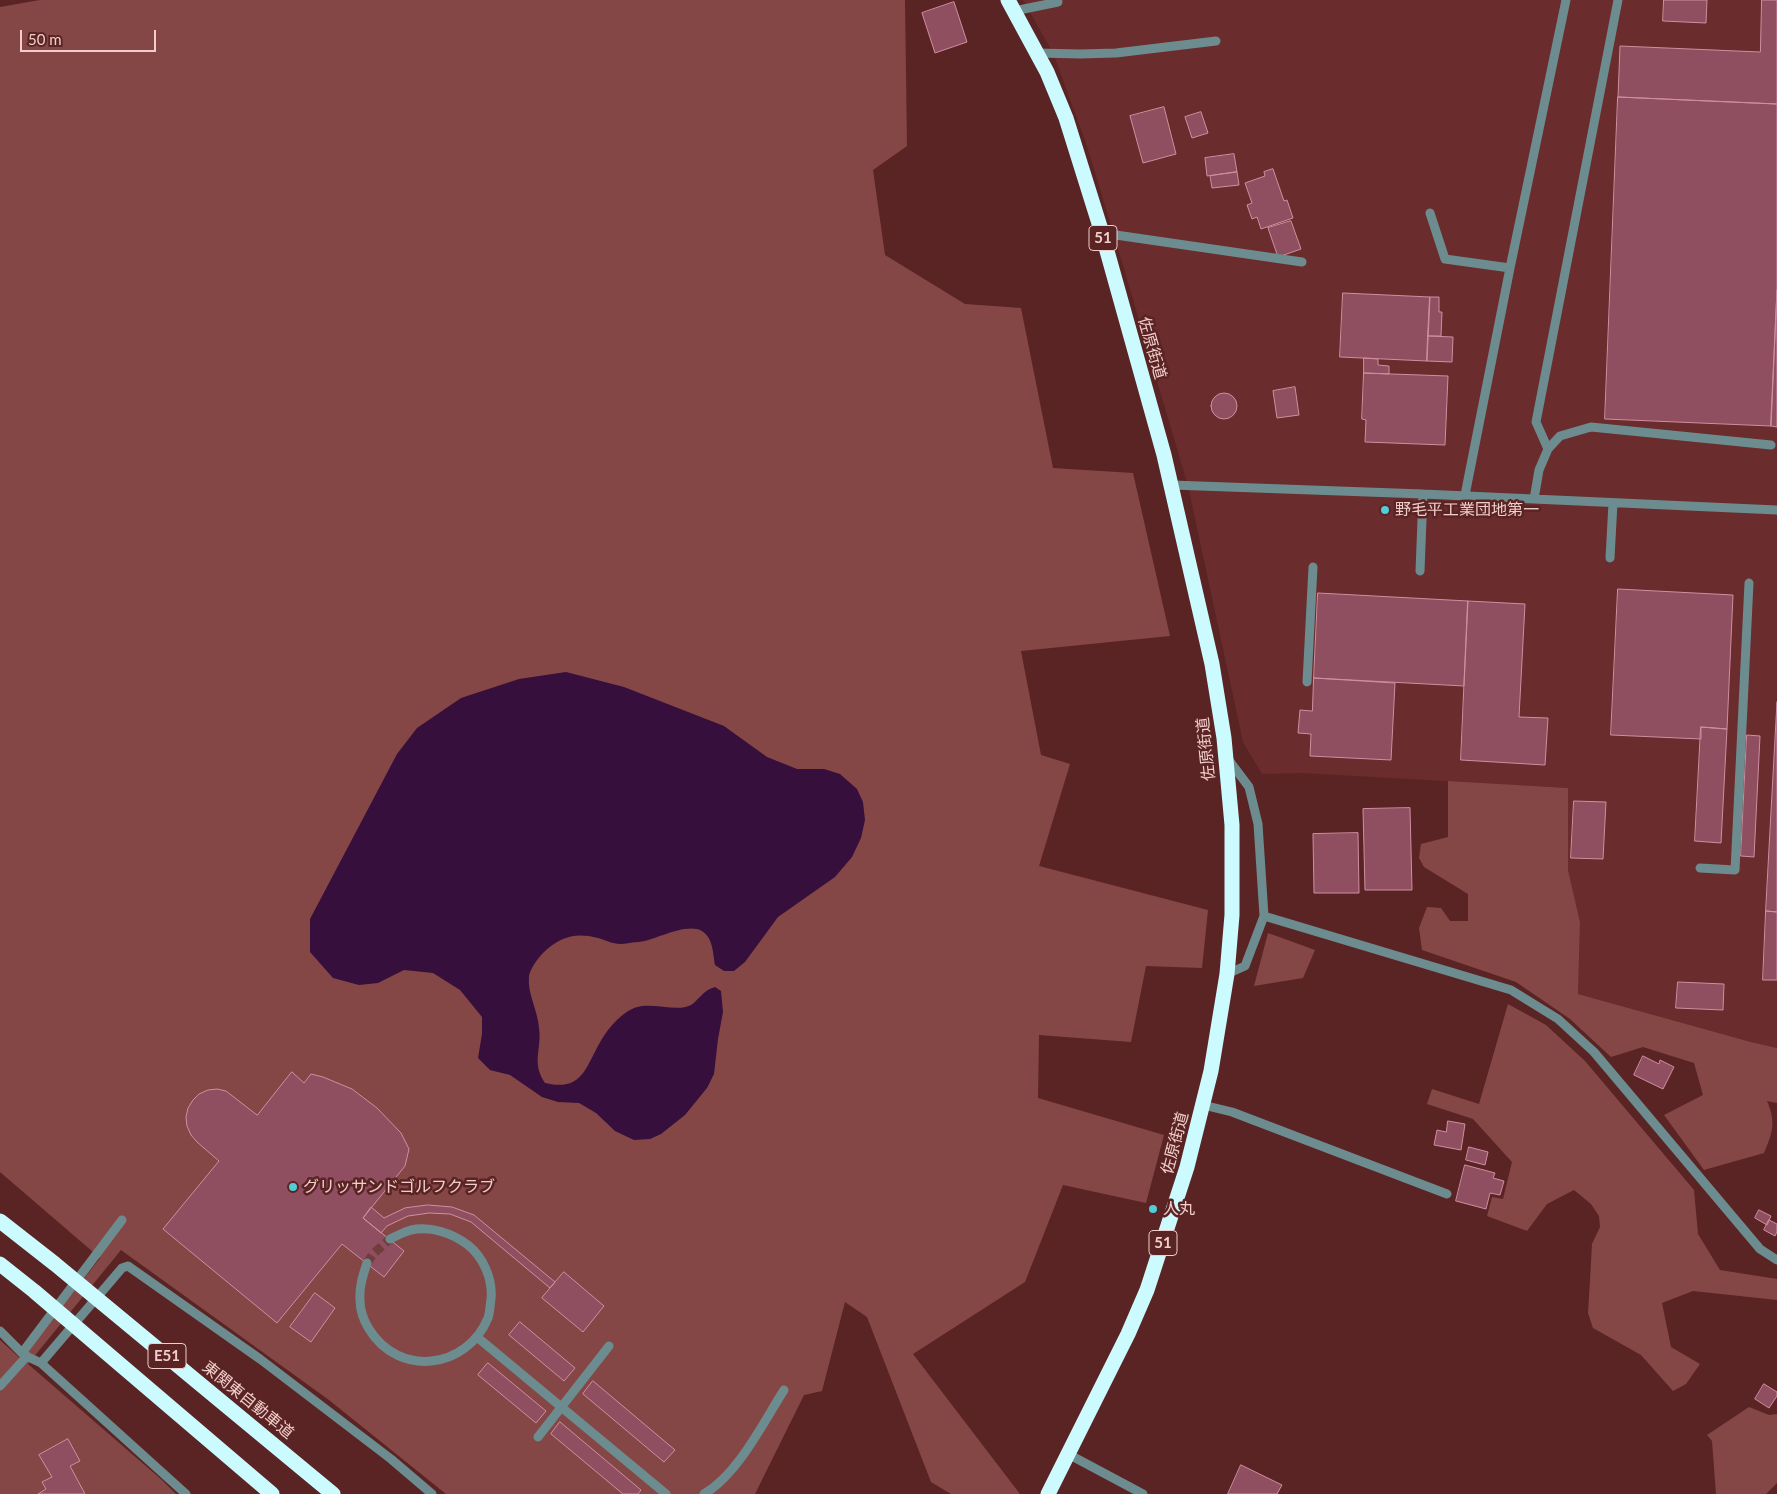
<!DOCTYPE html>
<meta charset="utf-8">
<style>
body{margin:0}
#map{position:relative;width:1777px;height:1494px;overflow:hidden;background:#5a2424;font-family:Lato,sans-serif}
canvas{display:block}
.scale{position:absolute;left:20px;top:30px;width:136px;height:22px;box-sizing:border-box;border:2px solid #f1cecc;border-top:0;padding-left:6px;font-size:15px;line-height:18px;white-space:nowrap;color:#f1cecc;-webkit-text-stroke:4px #5a2424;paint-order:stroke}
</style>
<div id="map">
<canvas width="1777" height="1494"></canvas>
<div class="scale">50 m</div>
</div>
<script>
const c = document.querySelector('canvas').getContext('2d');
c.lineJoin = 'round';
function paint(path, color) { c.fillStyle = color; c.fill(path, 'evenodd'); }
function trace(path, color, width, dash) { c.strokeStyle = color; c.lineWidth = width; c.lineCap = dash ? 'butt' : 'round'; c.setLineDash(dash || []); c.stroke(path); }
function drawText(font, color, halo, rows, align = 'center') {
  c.font = font + ' Lato,"Noto Sans JP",sans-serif'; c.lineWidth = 5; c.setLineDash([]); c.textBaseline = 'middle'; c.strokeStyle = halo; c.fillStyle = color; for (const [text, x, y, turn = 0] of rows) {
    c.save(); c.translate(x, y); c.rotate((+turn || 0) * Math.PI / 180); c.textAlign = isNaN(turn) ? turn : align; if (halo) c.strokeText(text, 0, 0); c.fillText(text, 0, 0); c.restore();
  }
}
paint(new Path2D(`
 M1023,0H1777V1048L1751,1042L1578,994L1580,922L1568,870V788L1303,773L1262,774L1243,742L1188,486L1114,235L1086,143L1053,53Z`), '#6a2c2c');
paint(new Path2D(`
 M40,0H905L907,146L873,170L885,255L965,304L1021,308L1053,468L1133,473L1170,636L1021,651L1041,755L1070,764L1039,866L1208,910L1202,968L1146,966L1131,1042L1039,1035L1038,1098L1164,1135L1146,1203L1063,1185L1025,1282L913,1354L1020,1494H951L931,1482L867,1317L845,1302L822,1391L804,1395L755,1494H446L329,1400L121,1250L28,1364L162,1480L176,1494H0V1340L21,1359L100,1258L0,1172V7Z
 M1448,781L1568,788V870L1580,922L1578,994L1751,1042L1777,1048V1103L1767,1101C1776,1122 1773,1132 1764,1153L1704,1170L1664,1115L1703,1095L1694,1063L1643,1047L1611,1057L1570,1019L1516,982L1422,950L1419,928L1427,907L1441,908L1450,921H1468V894L1424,867L1419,858L1421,844L1448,837Z
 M1268,933L1315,950L1303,978L1254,986Z
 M1508,1004L1546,1025L1585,1061L1694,1190L1698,1234L1720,1270L1777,1279V1300L1693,1291L1662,1303L1671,1347L1700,1364L1686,1384L1673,1391L1641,1355L1593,1328L1588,1313L1590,1280L1592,1244L1600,1227L1599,1216L1591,1204L1574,1190L1547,1204L1527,1231L1487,1216L1492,1197L1503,1199L1512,1162L1473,1119L1427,1104L1432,1089L1479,1104Z
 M1749,1407L1769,1415L1777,1414V1483L1766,1494H1716L1712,1441L1707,1435Z`), '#854745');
paint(new Path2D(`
 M566,672L624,687L724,726L767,757L797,769H824L840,774L857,789L863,802L865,820L861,838L852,857L835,877L778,917L745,962L734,971H724L715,965C713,953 713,938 702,931C686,922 656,940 639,942C633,942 626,944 620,944C613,944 605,940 598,938C575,932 560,937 543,953C538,958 530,969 529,976C527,993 538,1011 539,1028C542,1050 531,1062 545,1083C580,1091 584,1072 598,1046C605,1032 618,1015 634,1008C652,1001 676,1013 691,1005C700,999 703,990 715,987L721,991L723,1012L718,1039L714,1074L707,1088L685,1115L661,1134L650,1139L634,1140L615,1131L596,1113L579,1103L558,1102L542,1097L510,1075L490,1070L478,1058L482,1034V1017L460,990L433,973L404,970L378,983L359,985L333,978L310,952V919L397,754L417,728L461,698L519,679Z`), '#360f3c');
const building = new Path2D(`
 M1664,0H1707L1706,23L1663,21Z
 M1762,0H1777V104L1618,97L1620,46L1760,52Z
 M954,2L967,42L935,53L922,13Z
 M1618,97L1777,104V290L1771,426L1605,419Z
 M1164,107L1176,154L1143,163L1130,116Z
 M1201,112L1208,133L1192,138L1185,117Z
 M1234,154L1237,172L1207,176L1205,158Z
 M1273,169L1284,201L1287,200L1293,218L1261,229L1257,217L1252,219L1247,205L1252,203L1245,183L1265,176L1264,172Z
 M1237,172L1239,185L1212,188L1210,176Z
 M1291,221L1301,249L1278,257L1268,228Z
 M1777,290V427L1771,426Z
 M1343,293L1430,297L1427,361L1340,357Z
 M1430,297H1439V312H1442L1441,336H1428Z
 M1428,336L1453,337L1452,362L1427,361Z
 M1364,358L1378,359V365L1389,366V374L1364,373Z
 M1364,373L1448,376L1445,445L1365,442L1366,420L1362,419Z
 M1295,387L1299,415L1277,418L1273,391Z
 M1211 406a13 13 0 1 1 26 0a13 13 0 1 1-26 0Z
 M1618,589L1733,595L1727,729L1701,727V739L1611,735Z
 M1318,593L1468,601L1464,686L1314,678Z
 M1468,601L1525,604L1519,717L1548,718L1545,765L1461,760Z
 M1314,678L1395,683L1391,760L1310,756L1311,734L1298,733L1300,710L1312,711Z
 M1777,702V912L1766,911Z
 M1701,727L1727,729L1721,843L1695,841Z
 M1747,735L1760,736L1754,857L1741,856Z
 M1574,801L1606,802L1603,859L1571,858Z
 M1410,808L1412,890H1365L1363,809Z
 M1358,833L1359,893H1314L1313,834Z
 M1766,911L1777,912V980H1763Z
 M1678,982L1724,984L1723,1010L1676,1008Z
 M1643,1056L1659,1064L1660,1060L1674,1067L1663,1089L1634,1075Z
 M292,1072L304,1083L311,1074L323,1077L352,1089L377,1108L401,1133L409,1149L405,1166L363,1218L404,1251L384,1277L342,1244L277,1323L163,1229L219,1161L197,1142L191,1135L187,1126L186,1117L188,1108L193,1100L199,1094L208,1090L217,1089L226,1091L257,1115Z
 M1448,1121L1465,1124L1461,1150L1434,1145L1437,1130L1446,1132Z
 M1469,1147L1488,1152L1485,1165L1466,1160Z
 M1465,1165L1495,1173L1493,1178L1504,1181L1500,1195L1490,1193L1486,1209L1456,1201Z
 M428,1205L452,1207L474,1215L555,1282L550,1288L471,1222L450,1214L429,1213L408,1216L387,1226L381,1233L363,1218L371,1207L384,1218L405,1208Z
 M1759,1210L1771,1216L1767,1225L1755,1218Z
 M1769,1220L1777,1224V1232L1775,1236L1764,1230Z
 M564,1272L604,1306L583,1332L542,1298Z
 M315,1293L335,1308L311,1342L290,1327Z
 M520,1322L575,1368L564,1381L509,1335Z
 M488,1363L546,1411L536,1423L478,1375Z
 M593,1381L675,1450L664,1462L583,1394Z
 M1764,1384L1777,1392V1396L1769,1408L1755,1399Z
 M560,1422L641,1490L638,1494H623L551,1434Z
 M68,1439L80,1461L70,1466L85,1494H38L46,1489L42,1482L52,1477L39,1455Z
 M1241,1465L1282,1485L1277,1494H1228Z`);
paint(building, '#904e61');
trace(building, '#cf8fa0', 1);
trace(new Path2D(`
 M367,1263L373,1254L390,1239`), '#713e3d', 9, [9, 4.5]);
trace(new Path2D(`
 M1014,11L1058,2
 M1037,53L1080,54L1116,53L1216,41
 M1430,213L1445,259L1510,268
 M1102,233L1302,262
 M1548,449L1536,422L1618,0
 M1172,485L1423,494L1777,510
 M1465,495L1510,268L1566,0
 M1534,499L1539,470L1548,449L1560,436L1591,427L1771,445
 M1610,558L1613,503
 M1420,571L1423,494
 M1307,682L1313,567
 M1700,868L1735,870L1749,583
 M1264,916L1511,990L1558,1019L1594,1052L1760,1249L1777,1260
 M1227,974L1245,966L1264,916L1258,824L1249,787L1228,759
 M1203,1105L1232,1112L1447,1194
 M367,1263C363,1275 359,1287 360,1300C360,1310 364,1321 369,1329C399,1378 467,1369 488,1318C490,1312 490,1305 491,1299C493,1279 483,1257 468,1245C452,1233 431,1226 411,1230C404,1232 396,1236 390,1239
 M0,1331L24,1355L41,1363L186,1494
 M477,1337L666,1494
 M22,1353L122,1220
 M41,1363L122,1268L128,1266L260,1359L391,1459L432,1494
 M0,1386L27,1356
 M538,1437L609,1346
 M1068,1454L1143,1494
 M704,1494C738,1474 763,1423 784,1390`), '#6c8c8f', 9);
trace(new Path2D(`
 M1008,0L1047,72L1066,118L1102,233L1164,455L1212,664L1224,738L1232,825V915L1227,974L1211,1071L1187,1167L1147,1290L1128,1334L1048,1494
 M0,1221L55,1264L333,1494
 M0,1264L34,1291L272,1494`), '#ccfbff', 15);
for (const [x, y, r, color] of [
 [1385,510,5,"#52ccd5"],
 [293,1187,5,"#52ccd5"],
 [1153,1209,5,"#52ccd5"]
]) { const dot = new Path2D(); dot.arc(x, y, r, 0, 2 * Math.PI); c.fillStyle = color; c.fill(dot); trace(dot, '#5a2424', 2); }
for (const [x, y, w] of [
 [1103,238,28],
 [1163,1243,28],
 [167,1356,38]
]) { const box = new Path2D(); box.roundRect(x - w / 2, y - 12.5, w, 25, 4); c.fillStyle = '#5a2424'; c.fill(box); trace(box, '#f1cecc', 1); }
drawText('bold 15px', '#f1cecc', null, [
 ["51",1103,238],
 ["51",1163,1243],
 ["E51",167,1356]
]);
drawText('16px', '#f1cecc', '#5a2424', [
 ["佐原街道",1152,348,74],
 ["佐原街道",1206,749,-96],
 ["佐原街道",1175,1143,-75],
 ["東関東自動車道",248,1400,39]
]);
drawText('16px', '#f1cecc', '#5a2424', [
 ["野毛平工業団地第一",1395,510],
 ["グリッサンドゴルフクラブ",303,1187],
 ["人丸",1163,1209]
], 'left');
</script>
